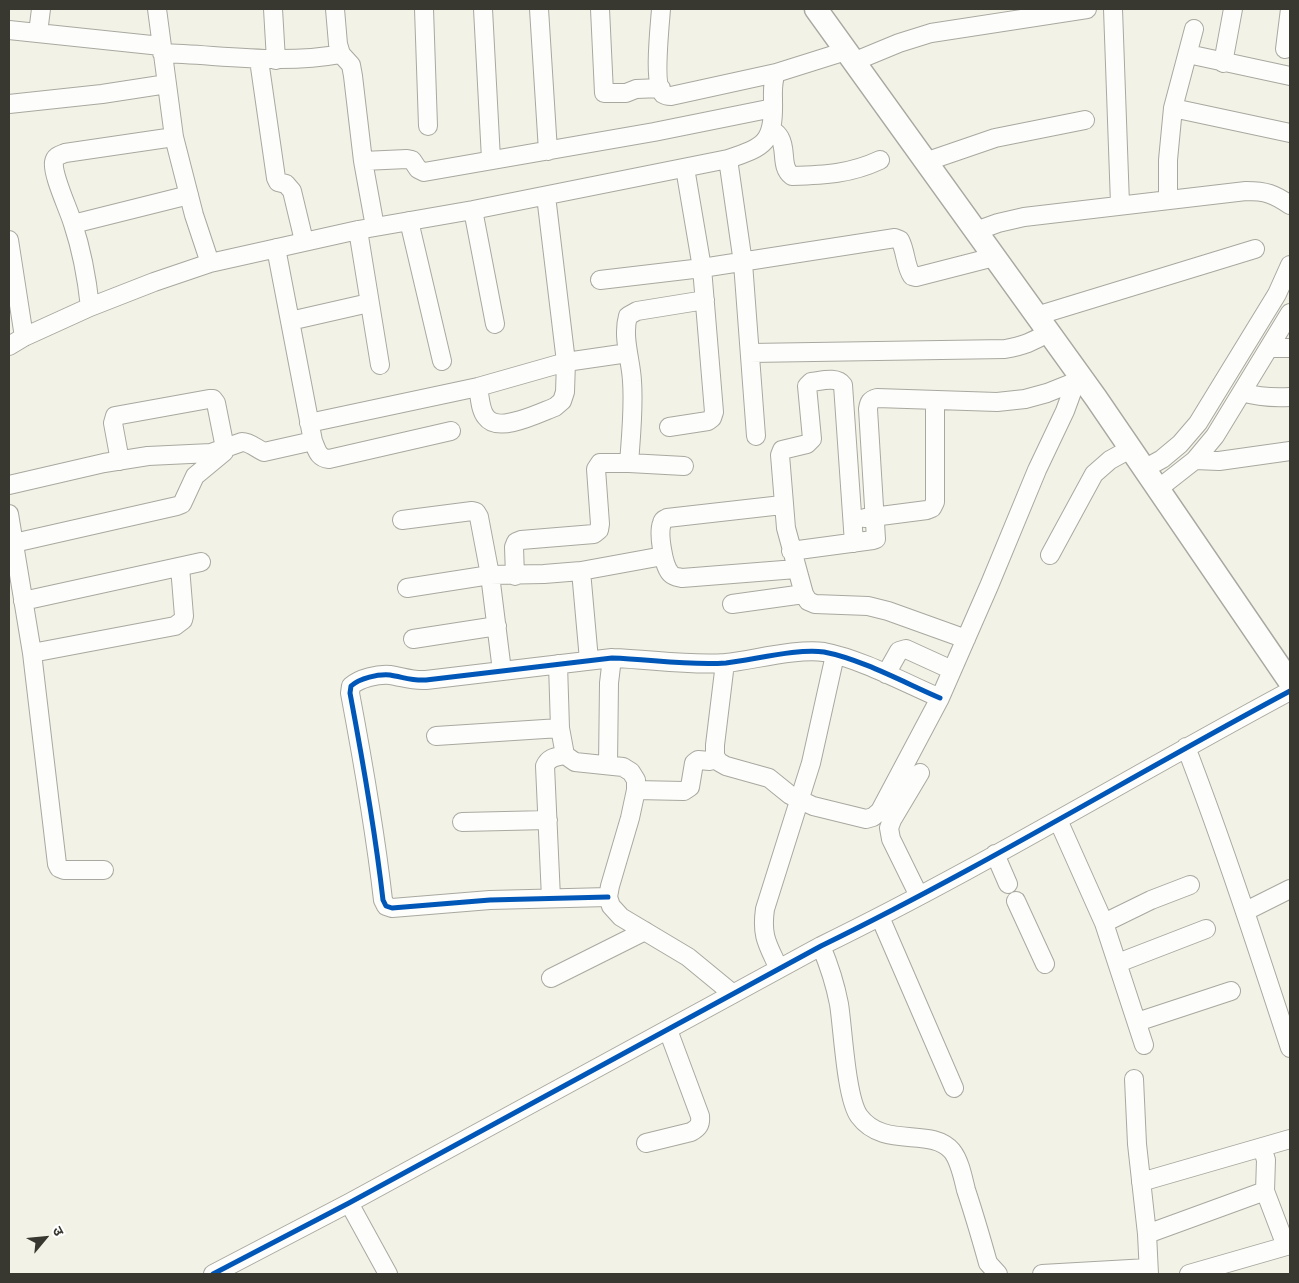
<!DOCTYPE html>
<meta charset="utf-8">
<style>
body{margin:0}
#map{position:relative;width:1299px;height:1283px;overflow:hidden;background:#f2f2e6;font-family:"Exo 2","Noto Sans Devanagari",sans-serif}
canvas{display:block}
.frame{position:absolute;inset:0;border:10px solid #383830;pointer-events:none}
.north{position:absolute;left:20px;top:1213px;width:50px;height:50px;-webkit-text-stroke:4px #fff;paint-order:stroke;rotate:62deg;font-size:14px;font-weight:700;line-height:20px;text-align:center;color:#383830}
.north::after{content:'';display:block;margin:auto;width:18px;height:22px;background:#383830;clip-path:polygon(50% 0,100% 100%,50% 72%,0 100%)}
</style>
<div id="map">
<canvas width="1299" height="1283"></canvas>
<div class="frame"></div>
<div class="north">उ</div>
</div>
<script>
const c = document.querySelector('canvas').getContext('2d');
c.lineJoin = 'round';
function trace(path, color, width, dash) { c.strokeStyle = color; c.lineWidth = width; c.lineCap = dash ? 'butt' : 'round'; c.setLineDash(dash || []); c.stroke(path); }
const minor = new Path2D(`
 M157,9L174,137L194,215L210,263
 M273,9L276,60
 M335,9L338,44L341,54L351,65L353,76L363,161L375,227
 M424,9L428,126
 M483,9L491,159
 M539,9L548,151
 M600,9L604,93H626L636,89L661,88
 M661,9C660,24 653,85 663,94C666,96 668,96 671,96L776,73
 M1113,9L1120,204
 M9,30L161,46
 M38,33L41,9
 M1285,49L1290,9
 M162,53C223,55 281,65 341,54
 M1188,54L1290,76
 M259,60L276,178L278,182L286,184L292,191L304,241
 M853,62L899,43L931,33L1087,9
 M1223,63L1233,9
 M9,104L102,94L167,84
 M1173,108L1290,133
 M771,129C774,131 778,134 780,138C787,150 780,167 792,176C825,175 850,174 880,160
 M728,159L743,263L756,436
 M363,161L407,159L412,160L418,169L424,172L654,132L773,108
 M925,162L995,138L1085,120
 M1168,199V160L1173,108L1194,29
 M473,210L495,324
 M409,221L442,361
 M73,224L189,195
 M358,230L380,365
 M976,231L998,223L1024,217L1246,191C1266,191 1274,194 1290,205
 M9,240L24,337
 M276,248L313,441C317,450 318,458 329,459L451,431
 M600,280L702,268L895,238L900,240C906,251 905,266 912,276L916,277L994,257
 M90,307C87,279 82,251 73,224C69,210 52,175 54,162C55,156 60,155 65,153L174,137
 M1036,316L1255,249
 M290,321L369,303
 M9,346L24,337L90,307L154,282L210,263L358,230L473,210L728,159C765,147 774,142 773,101C773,91 772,83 776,73L846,51
 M1269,348H1290
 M750,353L1005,349C1022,346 1034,342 1048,332
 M478,387C480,397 480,410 486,417C498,434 539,413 555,407L562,401L565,392L566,362L546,196
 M1242,392C1258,397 1273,398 1290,397
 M309,423L478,387L566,362L628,353
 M669,427L708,421L712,418L714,412L702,268L685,168
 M1195,460L1219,461L1290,451
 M629,463C631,436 634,408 632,381C631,360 622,337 628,316L637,311L705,300
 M1144,469L1162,459L1180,444L1198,423L1277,294L1290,265
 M9,485L104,463L148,456L211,453L242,442C250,442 257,449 264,452L313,441
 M1158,489L1195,460L1215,436L1290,313
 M782,505L667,518C664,520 663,519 662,523C658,533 663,566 671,574C674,577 678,577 682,578L796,569
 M9,514L32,653L57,864L59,868L64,870H104
 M865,518L927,510L932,508L935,502V400
 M402,520L472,511L476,512L479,517L490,575L502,671
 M14,543L177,506L182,504L195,476L224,452L225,448L216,403L213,399H209L115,416L113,423L120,461
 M854,543L843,385C837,376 821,381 811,382L807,386L812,439L807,444L782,450L780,455L786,528L804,594L808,601L815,604L868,606L888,611L966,639
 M791,551L873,540L876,539L868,409C869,402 870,400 877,398L997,402L1025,399L1047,393L1082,379
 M1050,555L1094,474L1110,460L1130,449
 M581,571L589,660
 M515,576L514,547L516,542L521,540L594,534L599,530L600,524L596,469L600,463H629L684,466
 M407,588L490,575L544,574L581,571L663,556
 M23,601L201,562
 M732,604L804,594
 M413,639L497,626
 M32,653L175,626L183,620L184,616L180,567
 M725,663L715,745V756L719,762L726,766L769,778L790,795L813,806L866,819L873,817L880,811L940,698L989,586L1037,470L1065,411L1076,381
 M558,664L560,728L565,755L575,762L623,767L631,772L636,780V790L630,818L610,886L608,897L611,906L621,917L688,957L733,994
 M886,674L899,651L906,649L952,670
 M436,736L560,728
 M1186,747C1224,846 1257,947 1290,1048
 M608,765L609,683L612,658
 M636,790L684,791L690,787L694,763L698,760L710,761L715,756
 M1058,820L1104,923L1144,1045
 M462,822L548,820
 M995,854L1008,884
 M919,896L891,839L889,828L892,820L920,773
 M608,897L490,900L392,908L386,906L383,900C375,830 363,762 350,693L351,686C360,678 378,674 390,675C403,677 412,681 426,680L612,658C650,659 687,666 726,663C753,660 798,648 824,652C861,659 905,683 940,698
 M551,898L545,766C549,757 556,757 565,755
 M1016,901L1045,964
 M1246,911L1290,889
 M880,917L954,1088
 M1104,923L1151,900L1190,885
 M821,946C829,965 835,983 839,1004C843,1029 846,1098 859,1116C884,1150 931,1126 952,1151C960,1161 963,1178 966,1190C974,1214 981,1238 988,1263L998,1274
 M1118,963L1206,929
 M779,969C768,945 761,937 765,909L811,763L835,655
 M551,978L645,931
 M1137,1022L1231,991
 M1134,1079L1137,1144L1147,1234L1149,1274
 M646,1143L691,1132C698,1128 701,1125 700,1116L668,1030
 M1262,1147L1266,1160L1265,1191L1286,1246
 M1141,1182L1290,1139
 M349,1203L388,1274
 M1147,1234L1265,1191
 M213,1274L349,1203L821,946C981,868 1133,775 1290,691
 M1042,1274L1148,1268
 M1189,1274L1290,1245`);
const major = new Path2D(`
 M816,9L1096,398L1290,682`);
trace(minor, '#a9a8a0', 20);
trace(major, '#a9a8a0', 25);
trace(minor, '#fdfdfb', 18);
trace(major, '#fdfdfb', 22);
trace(new Path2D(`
 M608,897L490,900L392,908L386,906L383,900C375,830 363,762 350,693L351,686C360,678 378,674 390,675C403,677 412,681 426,680L612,658C650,659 687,666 726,663C753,660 798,648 824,652C861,659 905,683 940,698
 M213,1274L349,1203L821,946C981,868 1133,775 1290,691`), '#0057b8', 5);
</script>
